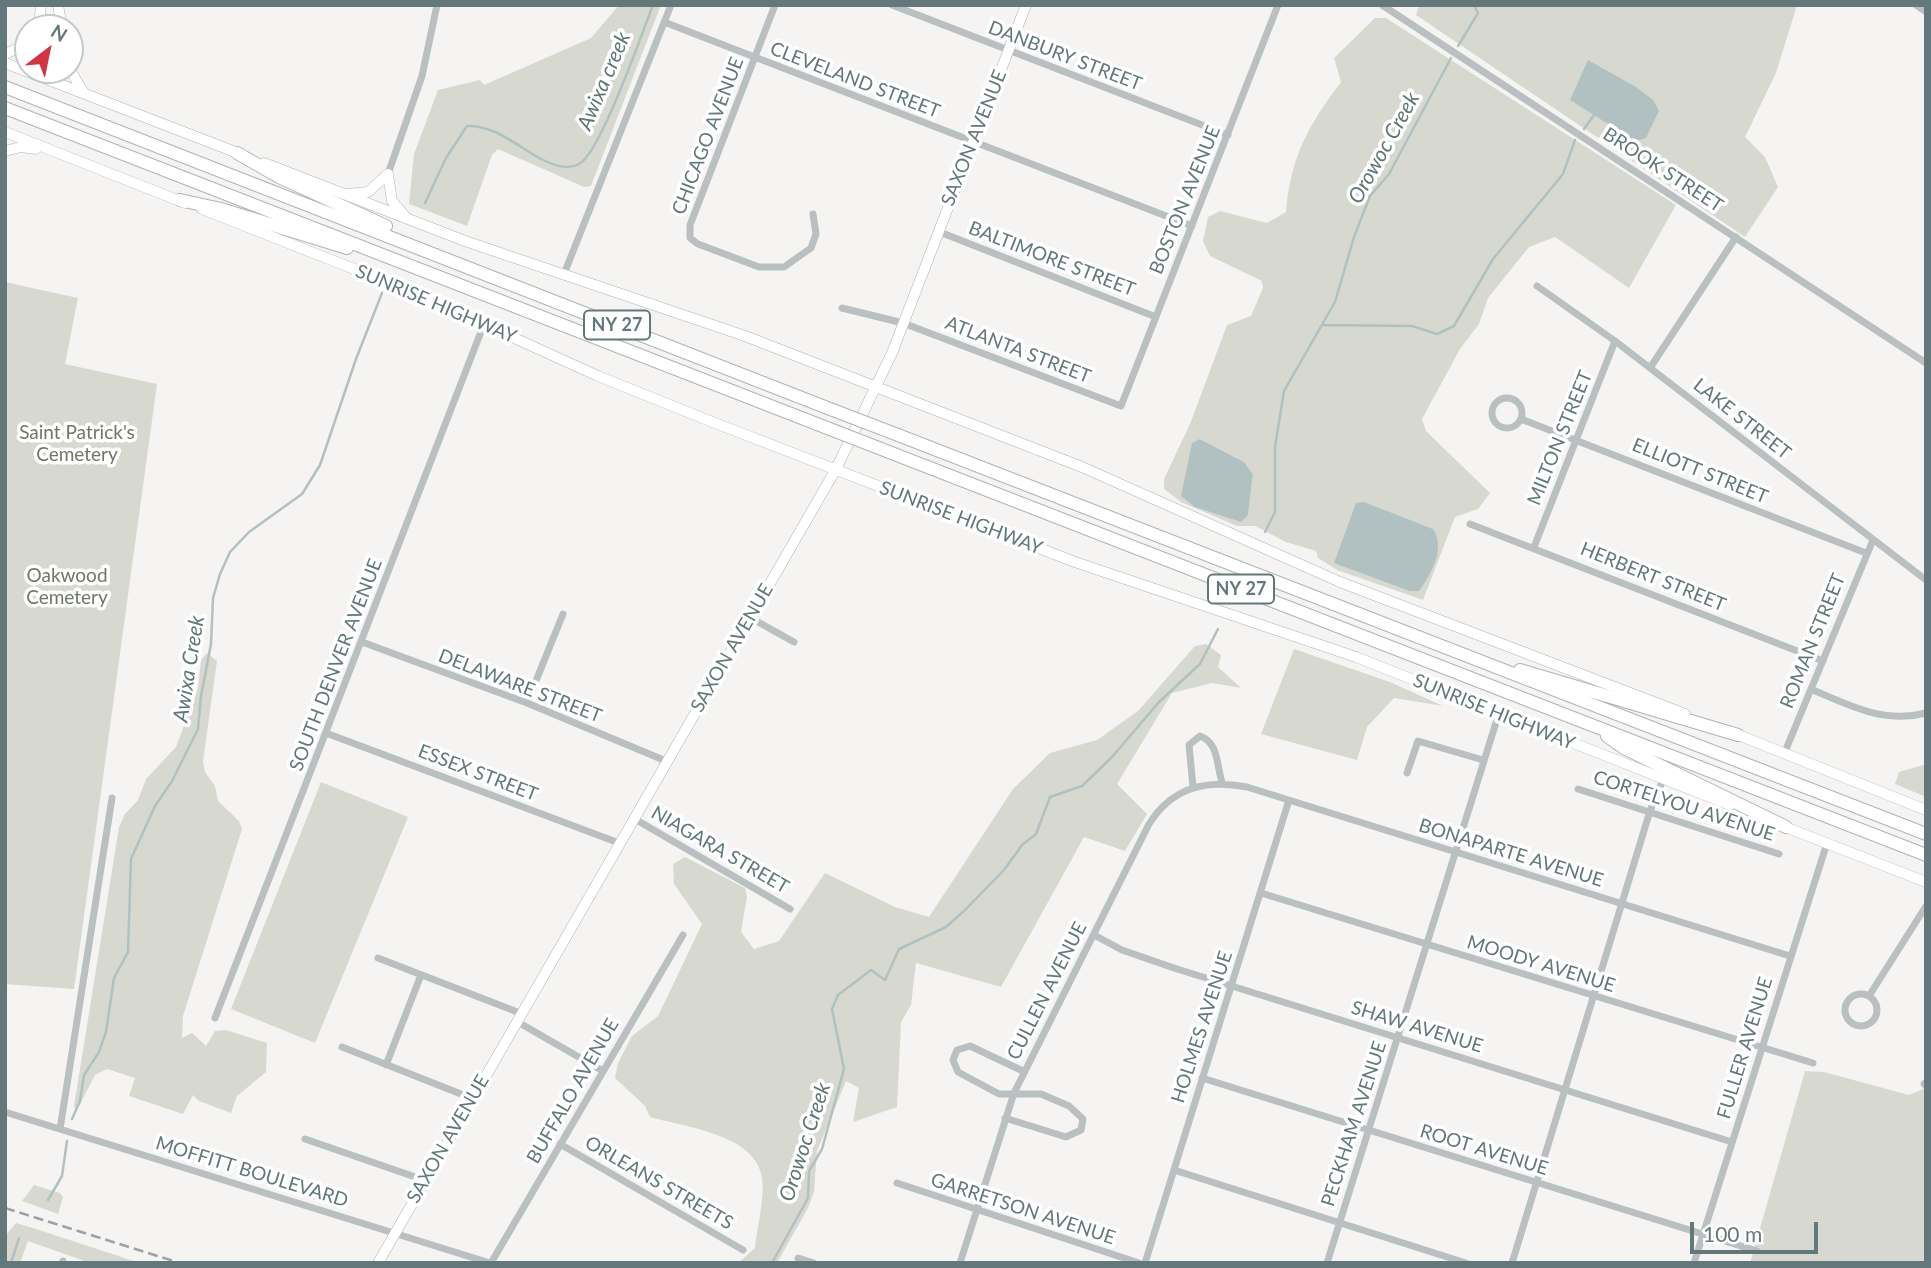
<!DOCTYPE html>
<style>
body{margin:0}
#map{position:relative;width:1931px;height:1268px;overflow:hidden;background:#f5f4f2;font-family:Lato,sans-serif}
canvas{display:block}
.frame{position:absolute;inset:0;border:7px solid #63787a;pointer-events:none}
.north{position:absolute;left:14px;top:14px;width:70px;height:70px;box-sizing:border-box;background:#fff;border:2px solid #c1c9ca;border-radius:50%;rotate:32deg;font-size:19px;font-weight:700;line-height:28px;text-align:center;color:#63787a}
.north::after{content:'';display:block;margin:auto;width:24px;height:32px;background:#d23542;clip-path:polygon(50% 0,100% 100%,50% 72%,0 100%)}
.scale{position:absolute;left:1690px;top:1222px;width:128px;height:32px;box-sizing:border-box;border:4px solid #63787a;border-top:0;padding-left:9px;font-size:21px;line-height:24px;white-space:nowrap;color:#63787a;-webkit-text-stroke:5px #fff;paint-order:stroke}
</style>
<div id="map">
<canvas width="1931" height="1268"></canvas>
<div class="frame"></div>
<div class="north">N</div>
<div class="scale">100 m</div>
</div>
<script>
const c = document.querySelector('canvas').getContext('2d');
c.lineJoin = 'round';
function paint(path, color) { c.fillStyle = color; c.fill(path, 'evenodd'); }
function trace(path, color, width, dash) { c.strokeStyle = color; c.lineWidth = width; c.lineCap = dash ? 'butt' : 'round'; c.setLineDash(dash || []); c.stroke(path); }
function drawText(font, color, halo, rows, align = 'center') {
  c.font = font + ' Lato,sans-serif'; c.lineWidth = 7; c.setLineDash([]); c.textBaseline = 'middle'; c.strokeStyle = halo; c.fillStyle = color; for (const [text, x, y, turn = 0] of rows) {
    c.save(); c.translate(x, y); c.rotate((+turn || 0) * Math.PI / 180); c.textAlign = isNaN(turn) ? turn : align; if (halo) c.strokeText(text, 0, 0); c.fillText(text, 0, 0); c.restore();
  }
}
paint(new Path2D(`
 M619,5H661L591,186L584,187L498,149L492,155L467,226L409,204L414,154L438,90L480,80L484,85L591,38Z
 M1419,5H1797L1776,73L1745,137L1765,157L1778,187L1745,237L1416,15Z
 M1375,18H1386L1676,205L1629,288L1555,237L1529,247L1488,298L1479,324L1460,349L1422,419L1426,431L1490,493L1478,509L1455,517L1423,600L1337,570L1318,558L1316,551L1286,542L1255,526H1237L1181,502L1164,489V479L1190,424L1227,325L1251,316L1263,288L1262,281L1210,256L1203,241L1208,217L1220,211L1267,223L1286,212C1290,158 1309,124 1341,82L1334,58ZM1200,439L1244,462L1253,474L1248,515ZM1430,528L1433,529C1441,560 1435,572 1409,591L1335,563Z
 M5,282L78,298L65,364L157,384L74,989L5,984Z
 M1206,644L1221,655L1218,667L1241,688L1212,683L1172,693L1117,784L1147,814L1125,851L1084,837L1001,987L916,963L911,1005L901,1022L897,1107L853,1122L859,1088L846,1081L817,1151L814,1192L808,1208L777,1263H738L755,1248C757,1226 765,1199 762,1178C756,1134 684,1127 650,1117L645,1106L615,1078L618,1063L632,1036L658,1016L702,924L674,884L673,864L685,857L745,888L747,897L741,932L754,949L779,941L825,873L895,907L929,917L1013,789L1050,753L1097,740L1138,711L1195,646Z
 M1294,649L1390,682L1443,706L1394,698L1367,727L1357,760L1261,734Z
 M207,653L217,661L203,761L205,772L215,786L218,801L239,821L242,829L183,1016L182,1038L192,1033L206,1046L215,1031L226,1030L267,1043L266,1072L237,1096L231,1113L199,1101L193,1095L183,1114L129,1096L135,1078L107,1069L95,1075L76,1112L74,1106L119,827L125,814L138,800L146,779L176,747L198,688L201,660Z
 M1926,764V797L1895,784L1899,772Z
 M321,782L408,817L315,1043L231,1009Z
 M1805,1071L1824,1072L1909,1095L1926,1088V1263H1750Z
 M34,1185L60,1193L63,1197L58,1214L22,1201Z
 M16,1223L33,1228L140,1263H90L28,1241L20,1263H5V1236Z`), '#d7d9d1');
paint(new Path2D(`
 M1588,60L1636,87L1653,100L1659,111L1646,138L1635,141L1570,100Z
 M1200,439L1244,462L1253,474L1248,515L1241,522L1195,507L1181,496L1192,443Z
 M1364,502L1433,529C1446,549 1431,574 1419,591H1409L1334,563L1356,503Z`), '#b1c1c1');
trace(new Path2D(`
 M1458,46L1478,13L1474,5
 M1584,129L1594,115
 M425,203L446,158L467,126C492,124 518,146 539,158C551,164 566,171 579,164C600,154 642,33 653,5
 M1322,325L1412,326L1437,334L1454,326L1493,259L1563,174L1575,140
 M1265,532L1275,512V447L1284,391L1335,302L1354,237L1370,196L1389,174L1451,58
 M72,1119L80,1101L84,1075L99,1052L106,1032L114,978L128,952L131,859L155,806L172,781L198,729L201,696L211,644L213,598L220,574L230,552L249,532L302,494L320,465L356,359L382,293
 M48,1200L62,1176L67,1141
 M11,1263L19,1238
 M772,1263L808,1198L809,1171L822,1149L844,1069L832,1009L838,995L871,970L885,980L899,949L946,927L965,910L1004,870L1022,845L1036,834L1050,797L1082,786L1112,757L1159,702L1200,664L1218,629`), '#b1c1c1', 2.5);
const secondary = new Path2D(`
 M58,5L62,28
 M39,28L41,5
 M5,54L28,44
 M5,63L243,155
 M70,70L84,93
 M5,132L185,203
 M5,151L21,147L36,149
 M264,163L465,241L745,336L1082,467L1340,582L1685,714
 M388,174L392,201L405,216
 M347,194L368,192L388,174
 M202,209L415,293L598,376L715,423L1075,562L1356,657L1730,805
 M1731,732L1926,810
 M1780,825L1926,882
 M378,1263L836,469L892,353L1026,5`);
const highway = new Path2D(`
 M5,87L825,407
 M5,108L817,424
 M237,153L279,177L386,226
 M180,200L221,209L347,248
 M898,435L1926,834
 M889,452L1926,855
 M1520,670L1738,735
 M1607,736L1624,748L1786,827`);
trace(secondary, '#acb5b6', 11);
trace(highway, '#aeb4b5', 14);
trace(new Path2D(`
 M775,5L690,225V238L698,244L759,267H784L811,248L816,234L813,214
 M892,5L1228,135
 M1382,5L1926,363
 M1916,5L1926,12
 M664,22L1192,226
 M388,174L422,76L437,5
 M937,231L1156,317
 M564,274L671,5
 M1537,286L1615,341L1926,580
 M842,308L903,323L1121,406L1278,5
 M1650,368L1736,237
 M1492 413a15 15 0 1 1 30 0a15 15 0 1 1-30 0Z
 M1521,419L1866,553
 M1470,524L1823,661
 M1534,547L1615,341
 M749,617L794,642
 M362,642L527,703L666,761
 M1811,689C1848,705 1884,724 1926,713
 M527,703L563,614
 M326,733L619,843
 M1784,754L1873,540
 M1407,773L1418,741L1483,760
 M1193,787L1189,745L1200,736C1219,743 1216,764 1222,782
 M1578,789L1779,854
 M633,818L790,909
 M1261,893L1813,1063
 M1094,935L1122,950L1174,968L1732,1142
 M378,958L520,1013
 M1845 1010a16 16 0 1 1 32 0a16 16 0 1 1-32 0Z
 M1869,996L1926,906
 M215,1018L484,324
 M516,1021L603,1071
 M342,1047L471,1098
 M386,1065L421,975
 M1202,1078L1757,1251
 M1924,1084L1926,1082
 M5,1112L490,1263
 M1005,1118L1066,1137L1081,1130L1083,1119L1069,1106L1041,1094H999L958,1072L953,1060L957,1050L970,1046L1023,1071
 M60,1129L112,798
 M305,1139L424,1180
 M560,1144L743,1250
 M1174,1170L1466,1263
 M897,1183L1139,1263
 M798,1258L814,1263
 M63,1263V1261
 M491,1263L683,935
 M960,1263L1014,1093L1149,824C1172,787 1206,779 1247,787L1790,956
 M1145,1263L1289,800
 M1327,1263L1499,713
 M1512,1263L1650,811L1663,780
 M1694,1263L1827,843`), '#bac0c1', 7);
trace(secondary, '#fff', 10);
trace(highway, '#fff', 12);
trace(new Path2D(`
 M5,1208L180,1263`), '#9aa4a6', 2.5, [10, 5]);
const highwayBridge = new Path2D(`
 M825,407L898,435
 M817,424L889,452`);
trace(highwayBridge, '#aeb4b5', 14, []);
trace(highwayBridge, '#fff', 12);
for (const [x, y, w] of [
 [617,325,66],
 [1241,589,66]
]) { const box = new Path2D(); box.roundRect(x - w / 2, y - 14.5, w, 29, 5); c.fillStyle = '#fff'; c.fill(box); trace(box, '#63787a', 2); }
drawText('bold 18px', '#63787a', null, [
 ["NY 27",617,325],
 ["NY 27",1241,589]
]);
drawText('19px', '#63787a', '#fff', [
 ["DANBURY STREET",1065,56,21],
 ["CLEVELAND STREET",855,80,21],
 ["CHICAGO AVENUE",708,136,-69],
 ["SAXON AVENUE",974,138,-68],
 ["BROOK STREET",1663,170,33],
 ["BOSTON AVENUE",1185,200,-68],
 ["BALTIMORE STREET",1052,259,21],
 ["SUNRISE HIGHWAY",436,304,23],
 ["ATLANTA STREET",1018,350,21],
 ["LAKE STREET",1742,419,38],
 ["MILTON STREET",1560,438,-68],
 ["ELLIOTT STREET",1700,471,22],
 ["SUNRISE HIGHWAY",961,518,21],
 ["HERBERT STREET",1653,577,22],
 ["ROMAN STREET",1813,641,-68],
 ["SAXON AVENUE",732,648,-60],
 ["SOUTH DENVER AVENUE",336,665,-69],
 ["DELAWARE STREET",520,686,21],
 ["SUNRISE HIGHWAY",1494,712,22],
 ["ESSEX STREET",478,773,21],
 ["CORTELYOU AVENUE",1684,806,18],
 ["NIAGARA STREET",720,850,30],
 ["BONAPARTE AVENUE",1511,853,17],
 ["MOODY AVENUE",1541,964,17],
 ["CULLEN AVENUE",1047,991,-63],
 ["HOLMES AVENUE",1202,1027,-72],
 ["SHAW AVENUE",1417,1027,17],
 ["FULLER AVENUE",1745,1048,-73],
 ["BUFFALO AVENUE",573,1091,-60],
 ["PECKHAM AVENUE",1354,1124,-72],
 ["SAXON AVENUE",448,1139,-60],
 ["ROOT AVENUE",1484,1150,17],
 ["MOFFITT BOULEVARD",252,1172,17],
 ["ORLEANS STREETS",659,1183,30],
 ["GARRETSON AVENUE",1023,1209,18]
]);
drawText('19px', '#6f7865', '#fff', [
 ["Saint Patrick's",77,433],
 ["Cemetery",77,455],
 ["Oakwood",67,576],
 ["Cemetery",67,598]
]);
drawText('italic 21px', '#5e7675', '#fff', [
 ["Awixa creek",604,81,-67],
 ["Orowoc Creek",1384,148,-61],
 ["Awixa Creek",189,669,-81],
 ["Orowoc Creek",805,1142,-72]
]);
</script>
